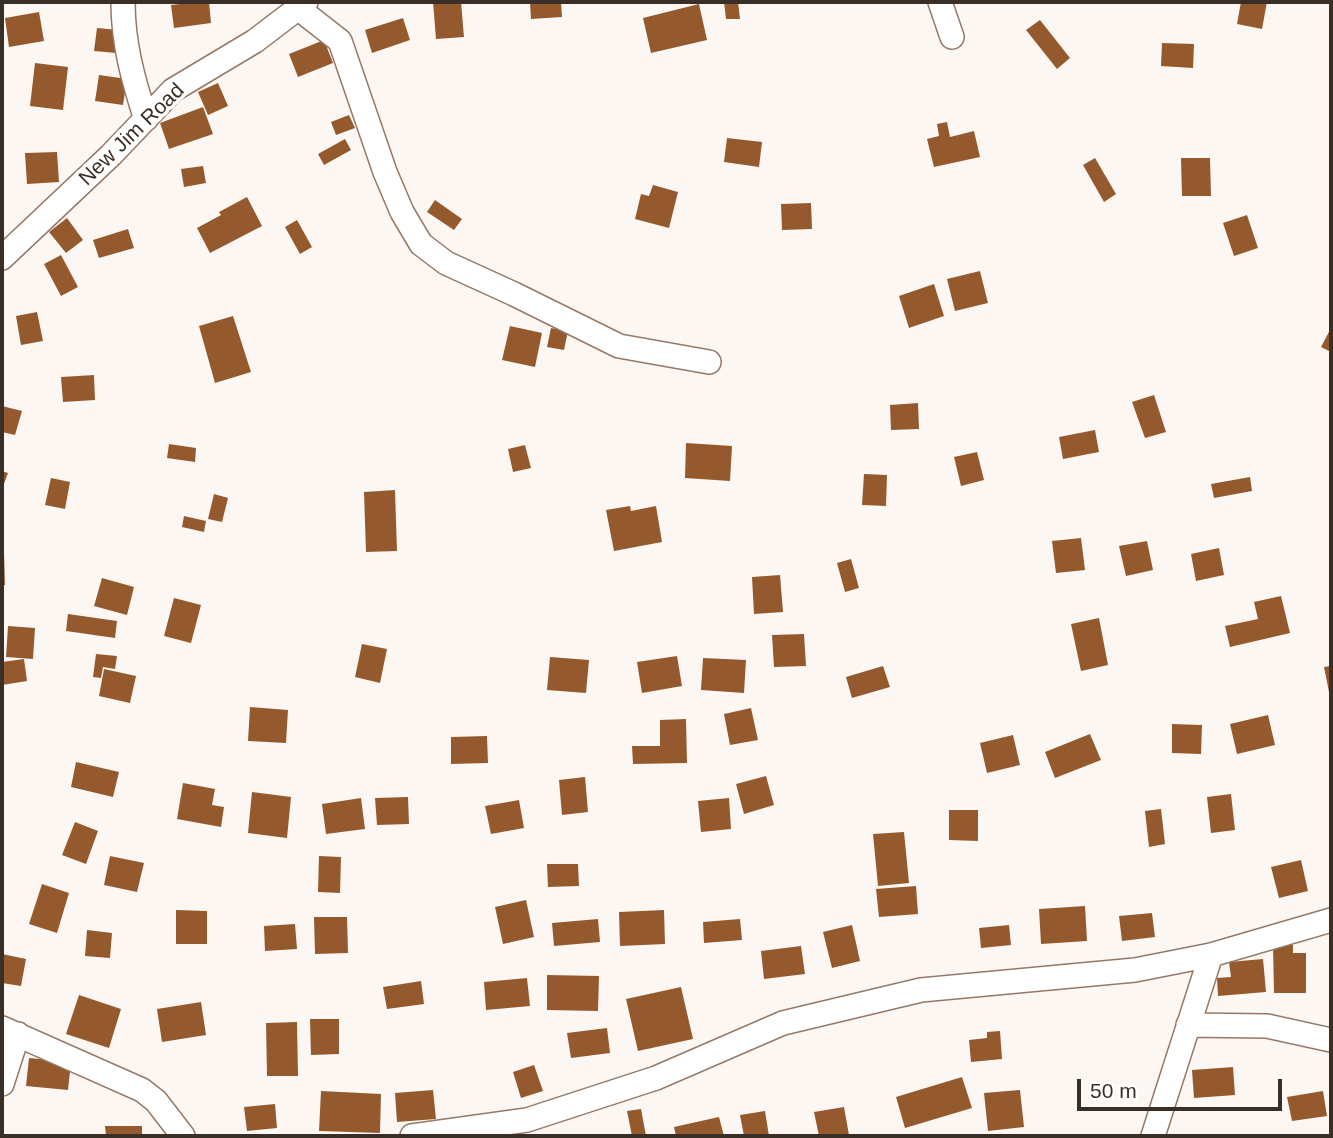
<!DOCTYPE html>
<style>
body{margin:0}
#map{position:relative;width:1333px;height:1138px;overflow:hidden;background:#fdf7f3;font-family:Arial,sans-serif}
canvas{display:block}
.frame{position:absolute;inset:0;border:4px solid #3a2f26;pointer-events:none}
.scale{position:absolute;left:1077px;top:1079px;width:205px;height:32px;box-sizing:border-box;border:4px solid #3a2f26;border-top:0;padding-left:9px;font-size:21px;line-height:24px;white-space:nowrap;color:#3a2f26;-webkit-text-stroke:5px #fff;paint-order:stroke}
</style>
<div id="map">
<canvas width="1333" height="1138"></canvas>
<div class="frame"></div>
<div class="scale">50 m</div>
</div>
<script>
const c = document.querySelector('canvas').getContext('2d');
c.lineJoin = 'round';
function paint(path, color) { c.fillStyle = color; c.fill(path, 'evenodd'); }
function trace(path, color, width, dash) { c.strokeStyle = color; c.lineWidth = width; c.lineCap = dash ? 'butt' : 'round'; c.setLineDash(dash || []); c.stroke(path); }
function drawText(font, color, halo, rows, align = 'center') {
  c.font = font + ' Arial,sans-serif'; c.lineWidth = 7; c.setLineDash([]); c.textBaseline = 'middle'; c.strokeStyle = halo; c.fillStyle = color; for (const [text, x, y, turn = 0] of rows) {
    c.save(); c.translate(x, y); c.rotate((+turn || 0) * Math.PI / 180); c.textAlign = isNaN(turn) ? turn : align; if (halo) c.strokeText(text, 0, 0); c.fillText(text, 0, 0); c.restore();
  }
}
paint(new Path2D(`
 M197,2H209L211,23L174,28L171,5Z
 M433,2H461L464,37L436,39Z
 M530,2H561L562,17L531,19Z
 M724,2H738L740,19H726Z
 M1241,2H1267L1262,29L1237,24Z
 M699,4L707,40L651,53L643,18Z
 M39,12L44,41L9,47L5,18Z
 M403,18L410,40L372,53L365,30Z
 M1040,20L1070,58L1057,69L1026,30Z
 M97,28L119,30L116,53L94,51Z
 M324,40L333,63L298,77L289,54Z
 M1162,43L1194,44L1193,68L1161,66Z
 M35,63L68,67L63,110L30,106Z
 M99,75L127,79L123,105L95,101Z
 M218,83L228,106L208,115L198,92Z
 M203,107L213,134L169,149L160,123Z
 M349,115L355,128L336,135L331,122Z
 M947,122L950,137L974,131L980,157L934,167L927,139L939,136L937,124Z
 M727,138L762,142L759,167L724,162Z
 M345,139L351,150L324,165L318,154Z
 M57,152L59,182L27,184L25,153Z
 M1095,158L1116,194L1104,202L1083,165Z
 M1181,158H1210L1211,196H1182Z
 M203,166L206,183L184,187L181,169Z
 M653,185L678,192L669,228L635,219L641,194L649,196Z
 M247,197L262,226L210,253L197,228L221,215L219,212Z
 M435,200L462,219L454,230L427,212Z
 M811,203L812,229L782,230L781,204Z
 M1247,215L1258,248L1234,256L1223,223Z
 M67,218L83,240L66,253L49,232Z
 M297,220L312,247L300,254L285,227Z
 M128,229L134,248L99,258L93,240Z
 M61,255L78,287L61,296L44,264Z
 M980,271L988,303L955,311L947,279Z
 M934,284L944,316L909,328L899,296Z
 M37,312L43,341L21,345L16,316Z
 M233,316L251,372L215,383L199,326Z
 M510,326L542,333L535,367L502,360Z
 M551,328L568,331L564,350L547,347Z
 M1331,328V352L1321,347Z
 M94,375L95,400L63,402L61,377Z
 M1154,395L1166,432L1145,438L1132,402Z
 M918,403L919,429L891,430L890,405Z
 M2,406L22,411L15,435L2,432Z
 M1095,430L1099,452L1063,459L1059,437Z
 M686,443L732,446L730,481L685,478Z
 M169,444L196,448L195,462L167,458Z
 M525,445L531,468L513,472L508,449Z
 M977,452L984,480L961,486L954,457Z
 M2,471L8,473L2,489Z
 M864,474L887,475L886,506L862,505Z
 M1250,477L1252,491L1214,498L1211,484Z
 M51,478L70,482L65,509L45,505Z
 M395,490L397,551L366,552L364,492Z
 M214,494L228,498L222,522L208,519Z
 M630,506L631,511L656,506L662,542L614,551L606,510Z
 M184,516L206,521L204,532L182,527Z
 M1081,538L1085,570L1056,573L1052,541Z
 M1147,541L1153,570L1126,576L1119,546Z
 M1219,548L1224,575L1196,581L1191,554Z
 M2,552H4L5,585H2Z
 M851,559L859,588L845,592L837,563Z
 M780,575L783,612L754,614L752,577Z
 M102,578L134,587L127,615L94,606Z
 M1281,596L1290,633L1230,647L1225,626L1258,619L1254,602Z
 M174,598L201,605L191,643L164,636Z
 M68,614L117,621L115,638L66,631Z
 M1099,618L1108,665L1081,671L1071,624Z
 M8,626L35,628L33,659L6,657Z
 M804,634L806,666L774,667L772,635Z
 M362,644L387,649L380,683L355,677Z
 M96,654L117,656L115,669L103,667L101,678L93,677Z
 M677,656L682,686L642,693L637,662Z
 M550,657L589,660L586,693L547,690Z
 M703,658L746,660L744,693L701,690Z
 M24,659L27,681L2,685V662Z
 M883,666L890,687L852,698L846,677Z
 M1331,666V697H1330L1324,667Z
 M104,669L136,676L130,703L99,696Z
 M250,707L288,710L286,743L248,741Z
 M751,708L758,740L730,745L724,714Z
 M1268,715L1275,745L1237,754L1230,724Z
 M686,719L687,763L633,764L632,746H660V720Z
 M1172,724L1202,725L1201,754L1172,753Z
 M1090,734L1101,760L1055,778L1045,752Z
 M1013,735L1020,765L987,773L980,743Z
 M487,736L488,763L451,764V737Z
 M76,762L119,772L113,797L71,787Z
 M766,776L774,805L744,814L736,784Z
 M585,777L588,812L562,815L559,780Z
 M183,783L215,789L212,805L224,807L221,827L177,819Z
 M252,792L291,797L287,838L248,833Z
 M1231,794L1235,830L1211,833L1207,797Z
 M408,797L409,824L377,825L375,798Z
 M361,798L365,829L326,834L322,804Z
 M729,798L731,829L701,832L698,801Z
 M519,800L524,828L491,834L485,806Z
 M1161,809L1165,844L1149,847L1145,811Z
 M949,810H978V841L949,840Z
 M75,822L98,831L86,864L62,855Z
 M904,832L909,883L878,886L873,834Z
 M110,856L144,863L137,892L104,885Z
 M319,856L341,857L340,893L318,892Z
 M1301,860L1308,891L1279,898L1271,867Z
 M547,864H578L579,886L548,887Z
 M42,884L69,893L57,933L29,924Z
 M916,886L918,914L879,917L876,889Z
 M526,900L534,937L503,944L495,907Z
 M1085,906L1087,941L1041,944L1039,909Z
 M176,910L207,911V944H176Z
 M664,910L665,944L620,946L619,912Z
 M1152,913L1155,937L1122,941L1119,916Z
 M314,917H347L348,953L315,954Z
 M598,919L600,942L554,946L552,923Z
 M740,919L742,940L704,943L703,922Z
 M295,924L297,949L265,951L264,926Z
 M852,925L860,961L832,968L823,932Z
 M1009,925L1011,945L981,948L979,928Z
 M87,930L112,933L110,958L85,956Z
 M1273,945H1293V953H1306V993H1274Z
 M801,946L805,974L764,979L761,951Z
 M2,954L26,959L21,986L2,983Z
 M1263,959L1266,992L1218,996L1217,978L1231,977L1229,962Z
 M547,975L599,976L598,1011L547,1010Z
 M527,978L530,1006L486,1010L484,982Z
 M421,981L424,1004L387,1009L383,987Z
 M681,987L693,1039L638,1051L626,999Z
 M79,995L121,1009L109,1048L66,1034Z
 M201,1002L206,1035L162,1042L157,1009Z
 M310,1019H339V1054L311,1055Z
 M297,1022L298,1076H267L266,1023Z
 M607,1028L610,1053L571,1058L567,1033Z
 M1000,1031L1002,1059L971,1062L969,1040L987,1038V1032Z
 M29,1058L71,1062L68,1090L26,1086Z
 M534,1065L543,1091L521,1098L513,1072Z
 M1233,1067L1235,1095L1194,1098L1192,1070Z
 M962,1077L972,1108L905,1128L896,1097Z
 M433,1090L436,1119L397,1122L395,1093Z
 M1020,1090L1024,1127L988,1131L984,1093Z
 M321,1091L381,1094L380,1133L319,1131Z
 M1323,1091L1327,1116L1292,1121L1287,1097Z
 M275,1104L277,1128L247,1131L244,1107Z
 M844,1107L849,1135L819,1136L814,1112Z
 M641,1109L646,1136H632L627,1111Z
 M765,1111L769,1136H744L740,1115Z
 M719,1117L724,1136H676L674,1127Z
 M105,1126H142V1136H106Z`), '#945a2d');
const street = new Path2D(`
 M123,2C123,43 133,80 146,119
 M940,2L952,37
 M299,9L340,41L385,172L402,212L421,244L446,263L514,294L619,346L709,362
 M2,258L111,155L173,90L255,41L306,2
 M1188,1025L1267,1026L1331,1040
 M2,1028L142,1090L156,1101L183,1136
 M2,1084L18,1034
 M412,1136L527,1120L656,1078L783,1023L921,990L1135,970L1211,955L1331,920
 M1153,1136L1211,955`);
trace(street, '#957966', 26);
trace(street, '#fff', 23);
drawText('21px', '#3a2f26', '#fff', [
 ["New Jim Road",132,135,-44]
]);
</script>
